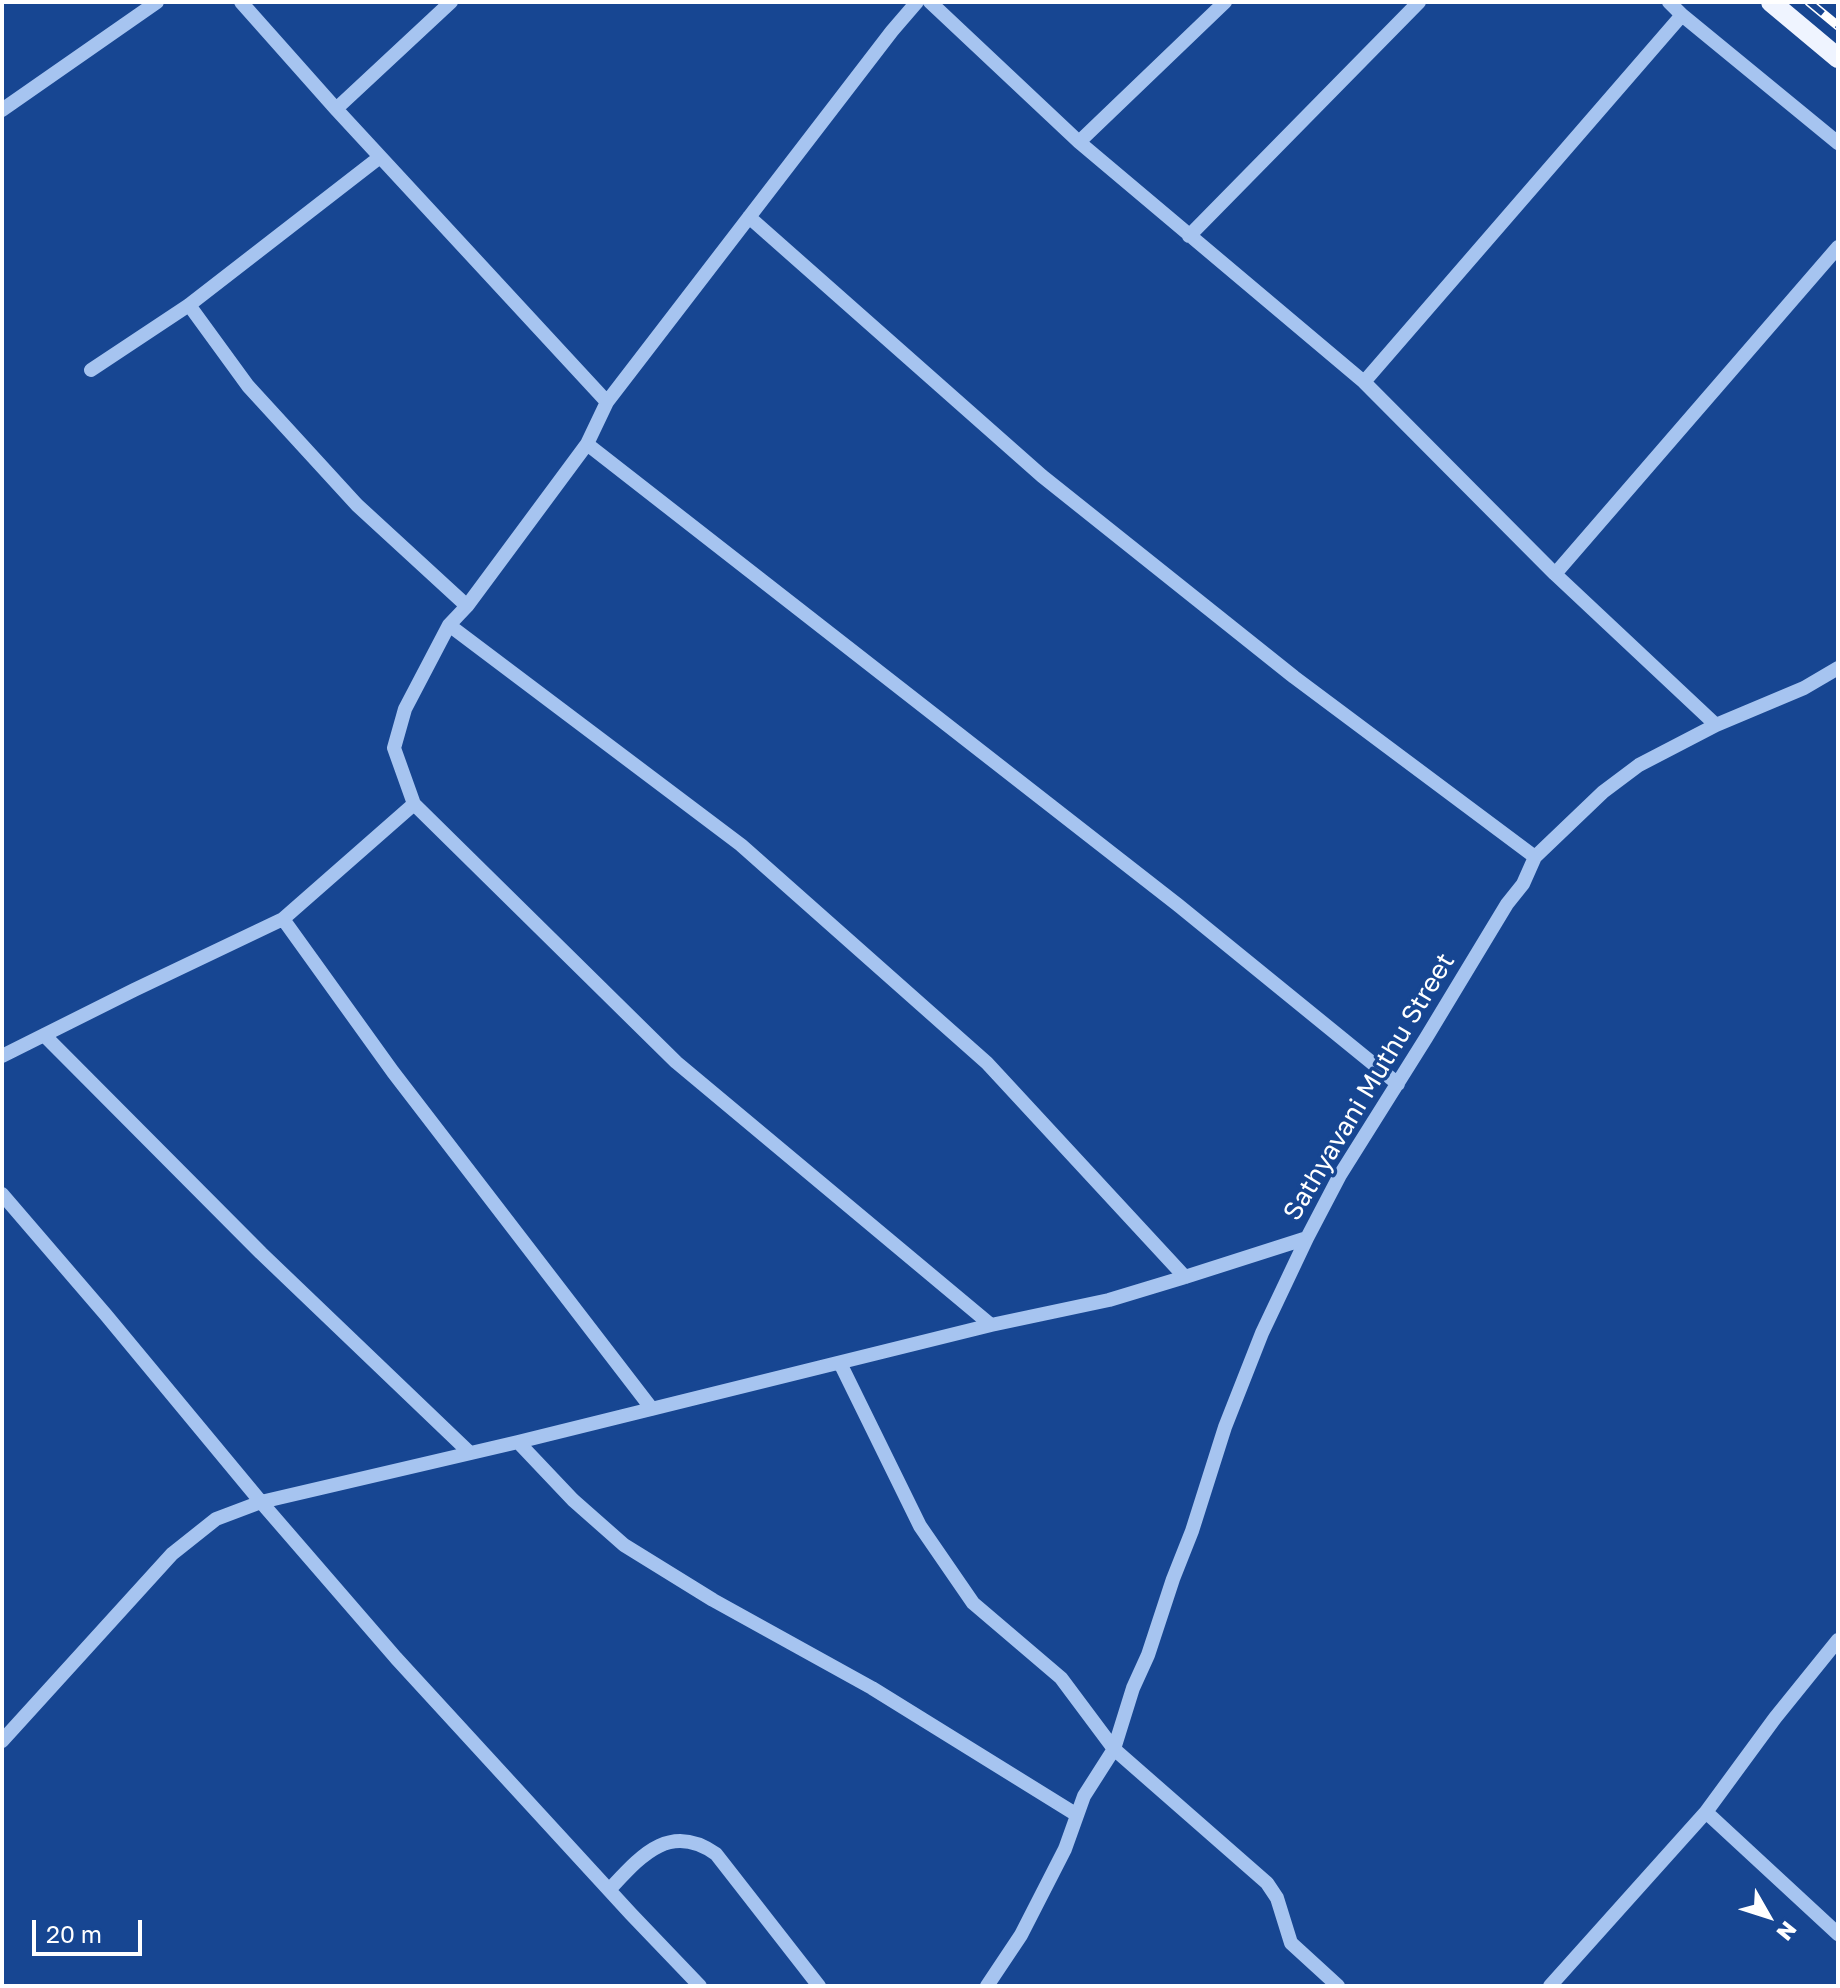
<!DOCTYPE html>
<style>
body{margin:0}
#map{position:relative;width:1840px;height:1988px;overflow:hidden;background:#174692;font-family:"Golos Text",sans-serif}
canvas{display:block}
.frame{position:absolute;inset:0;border:4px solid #fff;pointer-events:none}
.north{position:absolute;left:1728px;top:1876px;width:80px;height:80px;-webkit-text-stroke:6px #174692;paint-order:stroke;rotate:129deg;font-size:22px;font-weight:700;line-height:32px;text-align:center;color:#fff}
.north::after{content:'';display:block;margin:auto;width:28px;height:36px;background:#fff;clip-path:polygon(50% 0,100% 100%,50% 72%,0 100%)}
.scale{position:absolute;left:32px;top:1920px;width:110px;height:36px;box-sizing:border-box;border:4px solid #fff;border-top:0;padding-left:10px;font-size:24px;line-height:28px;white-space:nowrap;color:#fff;-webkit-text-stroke:6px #174692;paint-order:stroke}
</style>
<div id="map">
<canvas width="1840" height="1988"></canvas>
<div class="frame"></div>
<div class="north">N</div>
<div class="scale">20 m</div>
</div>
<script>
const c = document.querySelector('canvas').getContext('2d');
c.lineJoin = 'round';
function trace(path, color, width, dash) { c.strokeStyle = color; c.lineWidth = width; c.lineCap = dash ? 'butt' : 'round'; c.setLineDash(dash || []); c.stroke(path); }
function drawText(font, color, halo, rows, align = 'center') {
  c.font = font + ' "Golos Text",sans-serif'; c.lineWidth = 7; c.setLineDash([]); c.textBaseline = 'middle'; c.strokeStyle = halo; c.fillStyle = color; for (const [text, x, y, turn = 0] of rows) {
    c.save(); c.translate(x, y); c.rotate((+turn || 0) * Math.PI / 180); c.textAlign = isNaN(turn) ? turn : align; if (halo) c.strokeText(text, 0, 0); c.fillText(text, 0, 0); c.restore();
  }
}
trace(new Path2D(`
 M241,2L336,109L607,402
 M930,2L1079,142L1364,382L1555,574L1716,725
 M1669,2L1682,15L1838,143
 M336,109L451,2
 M2,110L157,2
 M1079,142L1225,2
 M749,217L1042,476L1294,677L1535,857
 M1189,236L1419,2
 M189,305L248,386L357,505L467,606
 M91,370L189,305L380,157
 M1364,382L1682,15
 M587,444L1178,905L1398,1084
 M1555,574L1838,247
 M449,625L741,845L987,1063L1185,1277
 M414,804L676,1062L991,1325
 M283,919L393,1072L652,1409
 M44,1035L261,1253L470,1453
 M2,1056L134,990L283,919L414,804L394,748L405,709L449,625L467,606L587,444L607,402L892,31L917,2
 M2,1194L106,1315L261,1502L396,1658L631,1914L700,1986
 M840,1363L920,1526L973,1603L1061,1678L1114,1749L1267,1883L1277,1898L1291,1943L1338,1986
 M518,1442L573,1500L624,1545L713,1600L872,1688L1077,1815
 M2,1741L172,1554L216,1519L261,1502L518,1442L991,1325L1109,1300L1185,1277L1307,1238
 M1706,1812L1775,1718L1838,1640
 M609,1890C640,1857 669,1821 716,1854L819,1986
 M987,1986L1021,1935L1065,1849L1084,1796L1114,1749L1133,1688L1148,1655L1173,1579L1192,1531L1225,1427L1262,1333L1307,1238L1340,1175L1426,1038L1507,904L1523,884L1535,857L1603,792L1639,765L1716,725L1804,688L1838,668
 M1550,1986L1706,1812L1838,1934`), '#a6c4f0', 14);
trace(new Path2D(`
 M1771,2L1838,58`), '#eff4ff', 20);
const rail = new Path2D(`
 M1809,2L1838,26`);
trace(rail, '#fff', 9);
trace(rail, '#174692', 6, [18]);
drawText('26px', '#fff', '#174692', [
 ["Sathyavani Muthu Street",1369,1087,-59]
]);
</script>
